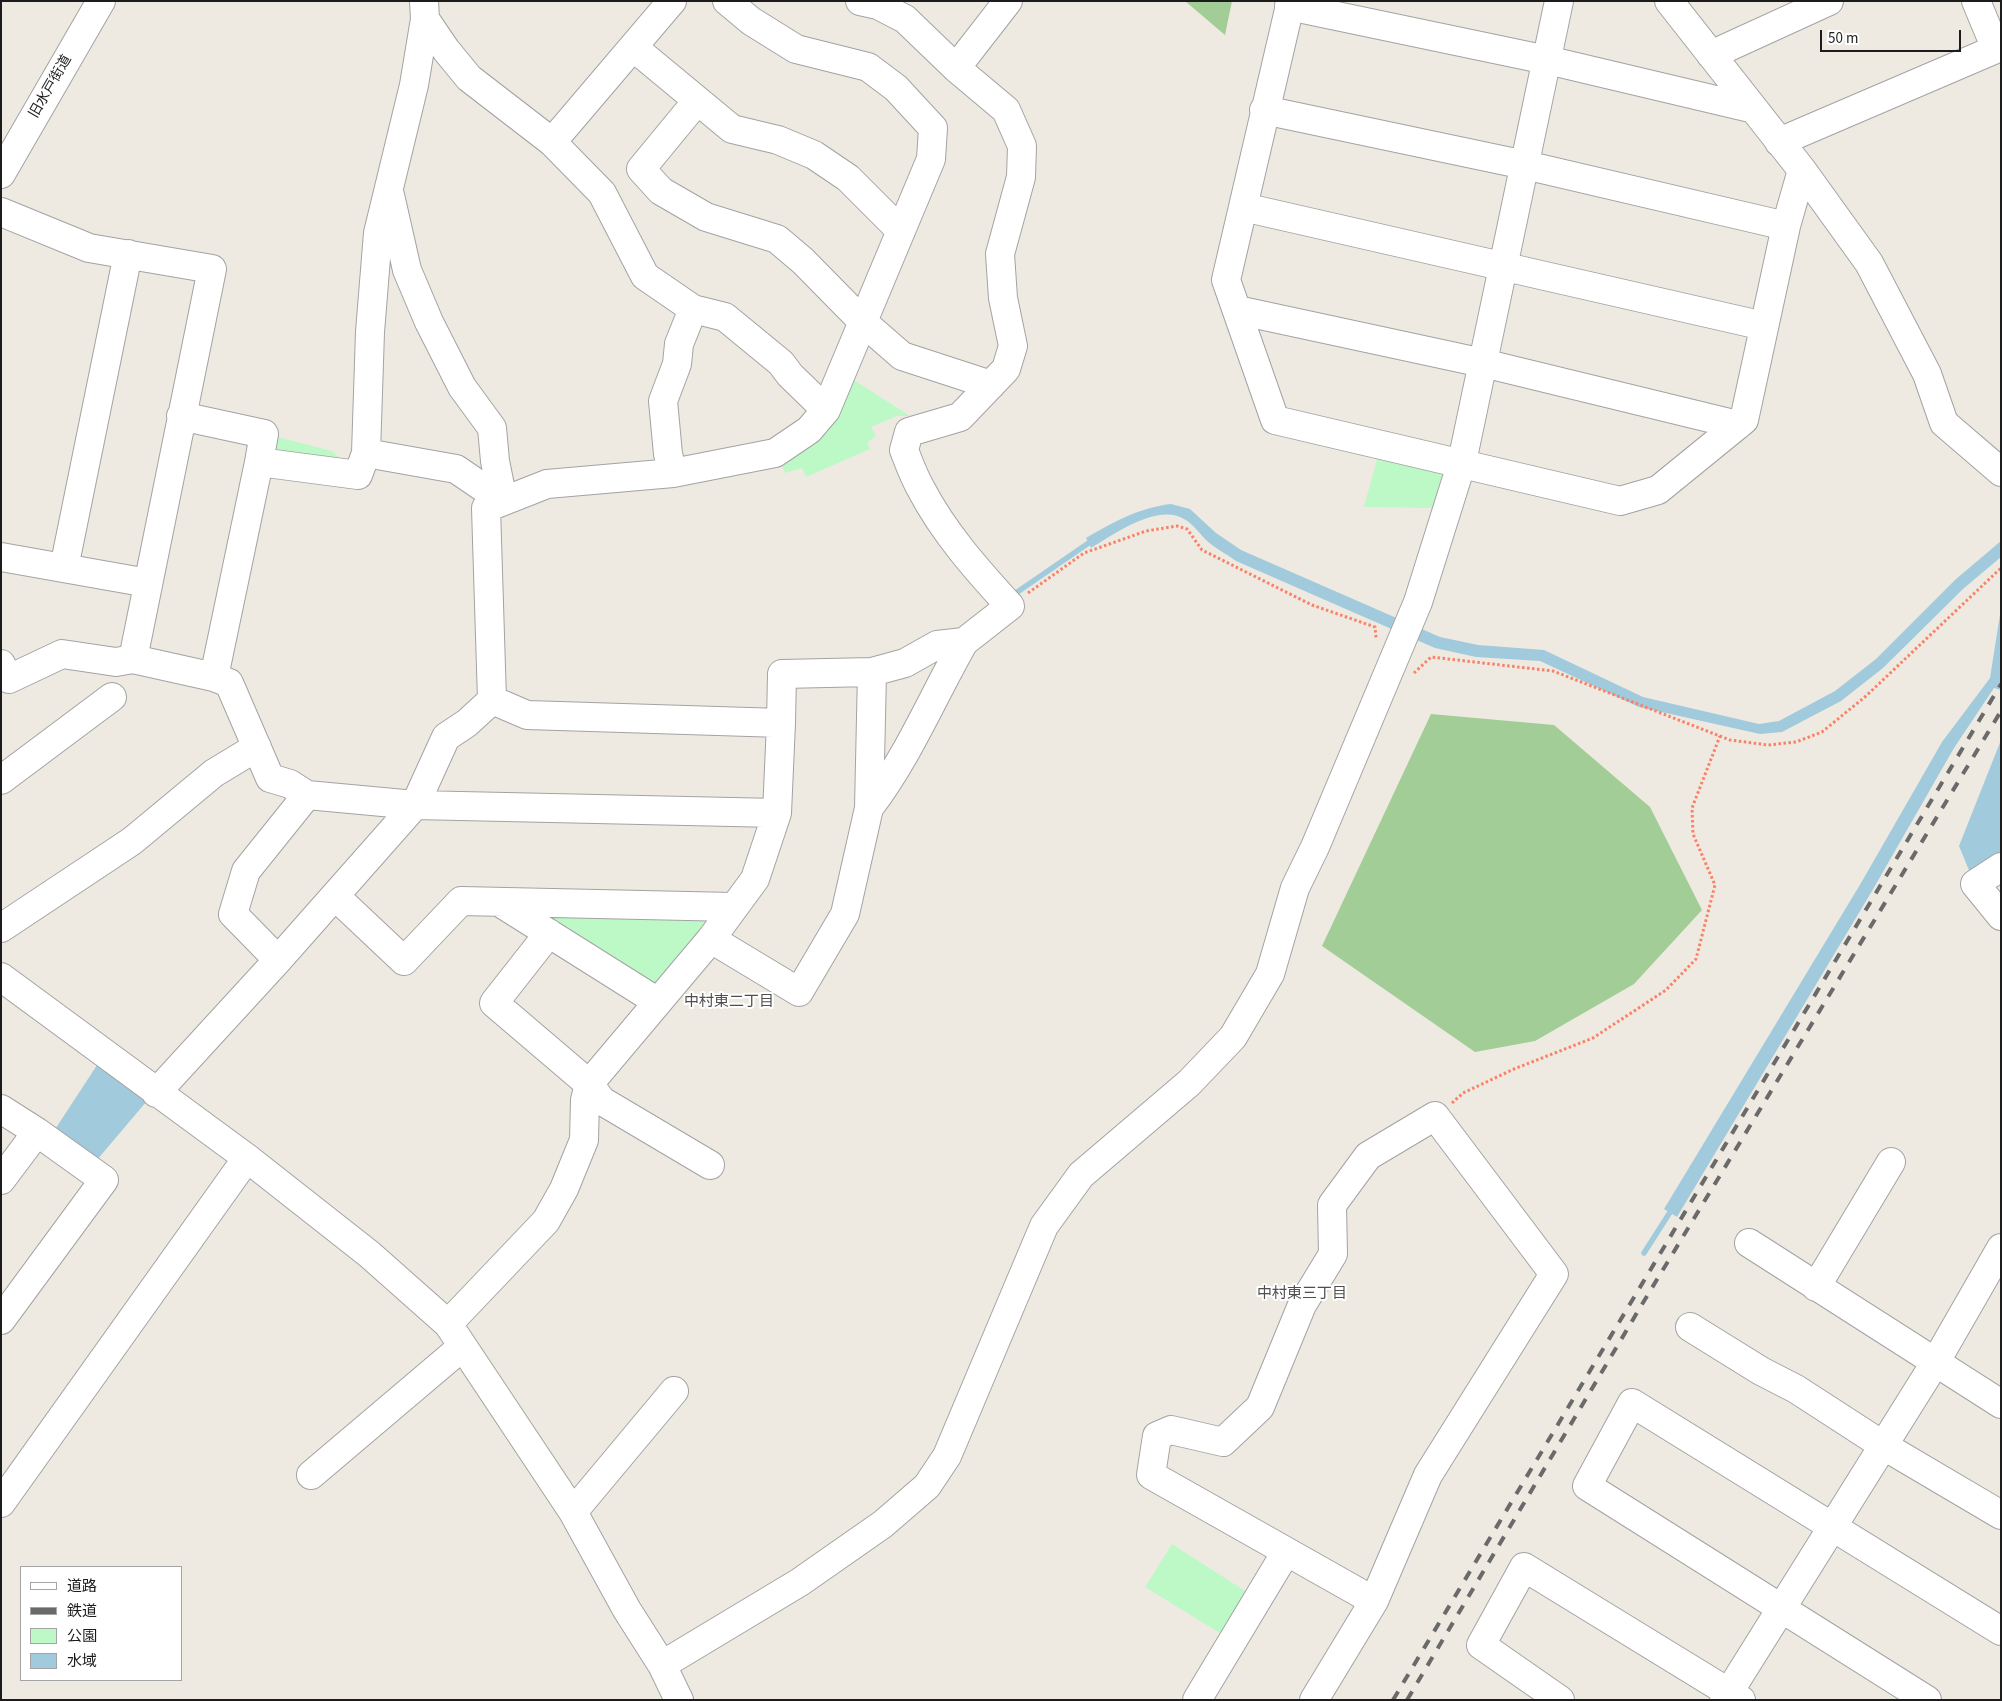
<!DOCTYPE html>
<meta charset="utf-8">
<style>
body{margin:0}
#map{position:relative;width:2002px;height:1701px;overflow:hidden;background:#eeeae1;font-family:"Source Sans 3","Noto Sans JP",sans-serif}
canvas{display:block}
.frame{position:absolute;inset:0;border:2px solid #1c1c1c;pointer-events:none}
.legend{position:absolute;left:20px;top:1566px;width:162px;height:115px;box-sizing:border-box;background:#fff;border:1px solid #a4a4a4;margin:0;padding:6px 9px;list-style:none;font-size:15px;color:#1c1c1c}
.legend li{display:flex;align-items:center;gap:10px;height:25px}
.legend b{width:25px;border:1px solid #a4a4a4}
.scale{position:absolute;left:1820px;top:30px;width:141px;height:22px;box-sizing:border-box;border:2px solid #1c1c1c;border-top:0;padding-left:6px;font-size:15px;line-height:18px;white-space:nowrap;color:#1c1c1c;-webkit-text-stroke:4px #fff;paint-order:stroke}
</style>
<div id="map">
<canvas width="2002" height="1701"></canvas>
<div class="frame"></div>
<ul class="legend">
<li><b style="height:6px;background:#fff"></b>道路</li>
<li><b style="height:6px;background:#6a6a6a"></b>鉄道</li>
<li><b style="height:14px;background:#bdf9c7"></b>公園</li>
<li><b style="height:14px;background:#a1cadc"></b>水域</li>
</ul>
<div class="scale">50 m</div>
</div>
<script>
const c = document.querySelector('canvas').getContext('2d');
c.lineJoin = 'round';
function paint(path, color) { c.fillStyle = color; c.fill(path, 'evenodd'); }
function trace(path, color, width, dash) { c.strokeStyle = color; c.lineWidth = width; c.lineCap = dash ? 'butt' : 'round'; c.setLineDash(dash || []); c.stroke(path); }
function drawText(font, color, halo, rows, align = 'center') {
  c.font = font + ' "Source Sans 3","Noto Sans JP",sans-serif'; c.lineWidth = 4; c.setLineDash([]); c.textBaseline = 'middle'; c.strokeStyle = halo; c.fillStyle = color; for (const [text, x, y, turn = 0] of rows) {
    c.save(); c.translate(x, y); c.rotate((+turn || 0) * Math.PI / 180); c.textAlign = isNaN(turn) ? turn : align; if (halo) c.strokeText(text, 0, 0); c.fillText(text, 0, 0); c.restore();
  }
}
paint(new Path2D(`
 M1185,1H1232L1225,35Z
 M1431,714L1554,725L1650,807L1702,910L1634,984L1535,1041L1475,1052L1322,946Z`), '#a2cd96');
paint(new Path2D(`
 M846,375L910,416H897L871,427L876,436L867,443L870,449L806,477L802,468L785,473L779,459Z
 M270,435L332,451L354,471L264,459Z
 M1379,452L1455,466L1443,495L1432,508L1364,507Z
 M510,905L726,910L658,996Z
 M1172,1544L1253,1596L1228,1638L1145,1587Z`), '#bdf9c7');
paint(new Path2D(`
 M1171,504L1190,509L1216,533L1241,550L1440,637L1478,645L1544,650L1643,697L1759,724L1779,721L1835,691L1876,659L1956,579L2001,541V557L1963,589L1883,668L1841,701L1782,732L1760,734L1639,707L1540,661L1476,657L1435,648L1236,561C1227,554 1216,549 1207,541C1200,534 1193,524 1184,519C1157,503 1113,535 1091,548L1086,538C1114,522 1138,508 1171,504Z
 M2001,608V690L1994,688L1954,748L1872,891L1677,1217L1664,1209L1861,883L1942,742L1990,678Z
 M2001,740V861L1973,880L1959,846Z
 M103,1056L152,1095L91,1167L50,1137Z`), '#a1cadc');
trace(new Path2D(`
 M1010,597L1093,540
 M1644,1253L1674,1206`), '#a1cadc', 5.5);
const minor = new Path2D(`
 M672,1L552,142L602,193L645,276L693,309L725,317L781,363L790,375L826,410
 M1291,1L1226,280L1275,420L1620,501L1658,490L1744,420L1786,226L1802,170
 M1669,1L1802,170L1869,263L1927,374L1944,423L2001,472
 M1289,6L1547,60L1754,109
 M425,19L446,50L469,78L552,142
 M633,47L732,129L778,140L814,155L848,178L901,231
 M1711,55L1829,1
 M956,68L1008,1
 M697,101L641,169L661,191L706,217L777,239L803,261L863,322L902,356L991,385
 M1264,110L1525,165L1786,226
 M1779,142L1996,49L1976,1
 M1,174L101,1
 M390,195L407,270L429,322L462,387L492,428L495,461L503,501
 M1243,207L1764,326
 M1,212L89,248L212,269L133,659
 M1237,310L1483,363L1738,425
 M181,416L264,434L259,462L358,475L366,453L456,469L503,501
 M366,453L370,332L378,233L414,85L425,19L424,1
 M673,473L668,454L663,401L677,364L679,344L693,309
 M1,557L148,583
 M64,568L128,254
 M1,664L9,679L62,654L116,662L133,659L214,677L229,683L270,778L290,784L307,795L415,805L777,813
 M214,677L259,462
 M781,723L782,674L872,672L905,663L937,645L964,642L1010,606C977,570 944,533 921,489C914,477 909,463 904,450L909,432L960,417L1006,369L1013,346L1003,298L1000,254L1021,177L1022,146L1006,110L956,68L905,19L878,5L860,1
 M1,780L112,697
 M869,808C908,757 932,698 964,642
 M2001,867L1975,884L2001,916
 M335,896L404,961L461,901L733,907
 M499,902L658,1002
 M1,928L132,841L214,773L257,747
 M549,933L494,1003L589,1084L602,1101L710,1165
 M711,939L799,992L845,914L869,808L872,672
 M278,960L233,914L246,871L307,795
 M1,977L247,1158L369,1254L448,1324L573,1512L627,1610L662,1665L679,1700
 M156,1093L278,960L415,805L446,737L467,723L492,700L486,508L547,484L673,473L775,453L809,430L826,410L931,159L933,128L896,88L868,67L796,49L751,21L727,1
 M1,1109L37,1132L1,1180
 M1435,1116L1554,1274L1428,1475L1374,1601L1151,1475L1157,1436L1171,1430L1223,1442L1260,1407L1302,1305L1333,1254L1332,1205L1368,1156Z
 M1749,1243L2001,1404
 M1816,1287L1891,1162
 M1,1320L104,1180L37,1132
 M448,1324L546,1221L564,1189L584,1140L585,1100L589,1084L711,939L755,879L777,813L781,723L527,715L492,700
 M1690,1327L1761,1371L1796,1389L1884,1446L2001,1515
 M311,1475L462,1347
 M1,1503L247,1158
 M573,1512L674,1391
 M662,1665L800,1582L883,1524L927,1486L947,1456L1044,1226L1081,1175L1189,1083L1233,1037L1270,974L1295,888L1315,847L1418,602L1462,462L1559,1
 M1197,1700L1286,1552
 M1314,1700L1374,1601
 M1560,1700L1481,1645L1524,1567L1741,1700
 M1724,1700L1935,1363L2001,1248
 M1927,1700L1587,1486L1632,1403L2001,1631`);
trace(minor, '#a3a3a3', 30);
trace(new Path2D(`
 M1028,593L1084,553L1146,531L1177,526L1187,529L1202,550L1312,605L1375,627L1376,638
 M1414,673L1431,657L1553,671L1730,740L1768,745L1796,742L1822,732L1866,696L2001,568
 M1452,1103L1463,1093L1514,1069L1593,1038L1666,990L1696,959L1715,885L1693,834L1692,808L1720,736`), '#fa8166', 3, [2.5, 2.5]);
trace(minor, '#fff', 28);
trace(new Path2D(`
 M1393,1700L2001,684
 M1407,1700L1641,1306L2001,711`), '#6a6a6a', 4, [10, 10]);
drawText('14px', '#1c1c1c', '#fff', [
 ["旧水戸街道",51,87,-60]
]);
drawText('15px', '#4f4f4f', '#fff', [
 ["中村東二丁目",729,1003],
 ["中村東三丁目",1302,1295]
]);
</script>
